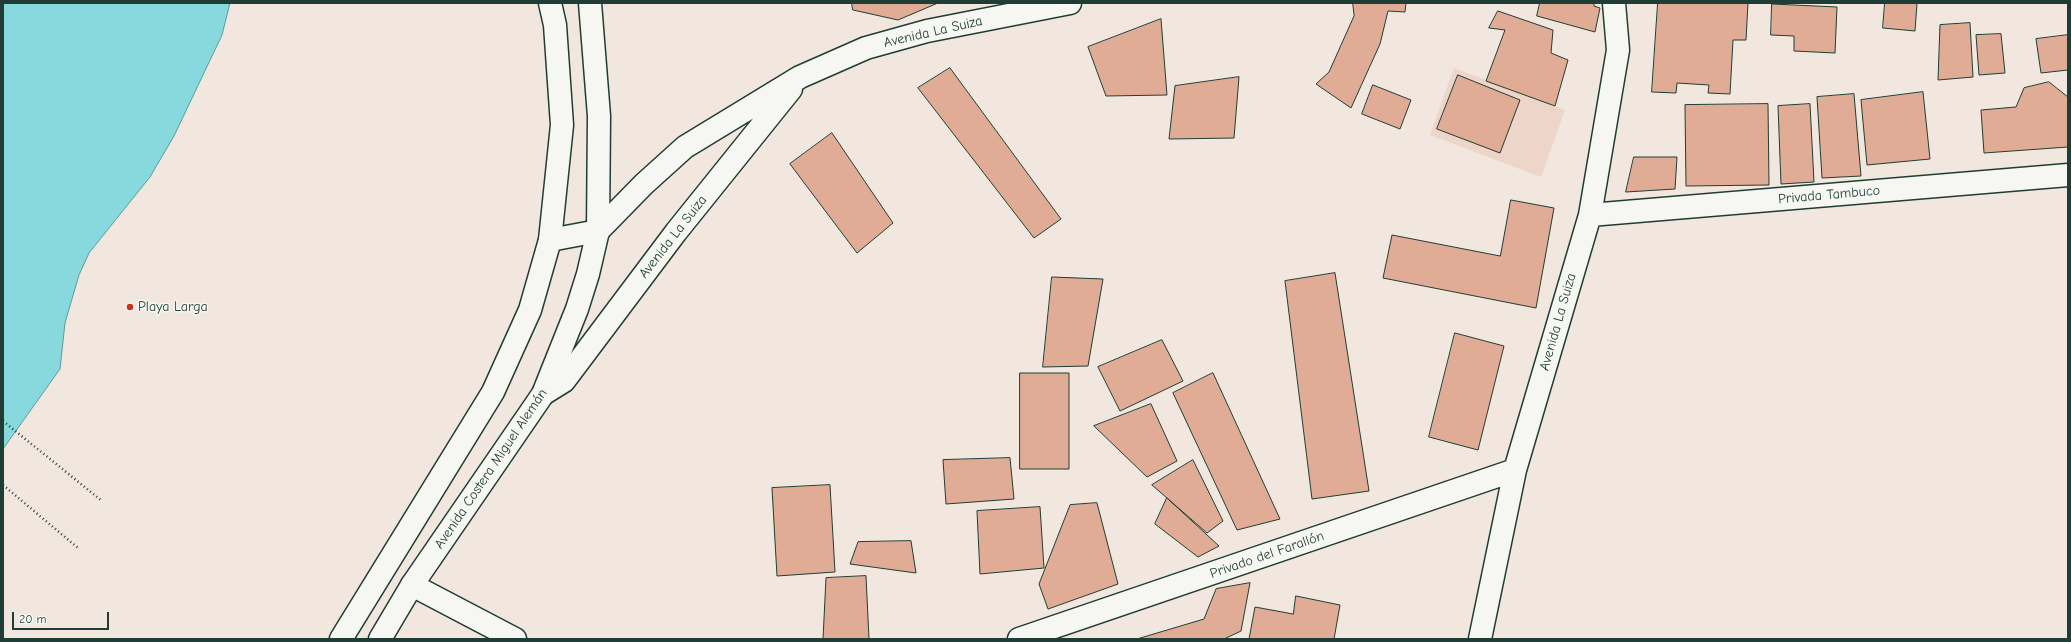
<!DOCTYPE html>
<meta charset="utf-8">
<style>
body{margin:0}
#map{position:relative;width:2071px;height:642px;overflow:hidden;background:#f2e7df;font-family:"Comic Neue",sans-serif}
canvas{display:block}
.frame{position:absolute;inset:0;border:4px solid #1f3d34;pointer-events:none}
.scale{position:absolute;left:12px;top:612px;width:97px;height:18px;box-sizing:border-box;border:2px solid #1f3d34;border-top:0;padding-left:5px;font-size:12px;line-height:14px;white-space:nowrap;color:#1f3d34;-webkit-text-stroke:3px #f6f6f2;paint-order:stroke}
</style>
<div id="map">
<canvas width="2071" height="642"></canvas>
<div class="frame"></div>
<div class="scale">20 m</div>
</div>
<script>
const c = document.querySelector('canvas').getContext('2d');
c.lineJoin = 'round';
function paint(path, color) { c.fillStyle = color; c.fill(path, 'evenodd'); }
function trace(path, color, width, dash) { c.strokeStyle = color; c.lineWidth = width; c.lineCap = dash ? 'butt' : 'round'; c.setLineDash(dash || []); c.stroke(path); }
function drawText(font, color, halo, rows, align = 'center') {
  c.font = font + ' "Comic Neue",sans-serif'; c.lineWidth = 3; c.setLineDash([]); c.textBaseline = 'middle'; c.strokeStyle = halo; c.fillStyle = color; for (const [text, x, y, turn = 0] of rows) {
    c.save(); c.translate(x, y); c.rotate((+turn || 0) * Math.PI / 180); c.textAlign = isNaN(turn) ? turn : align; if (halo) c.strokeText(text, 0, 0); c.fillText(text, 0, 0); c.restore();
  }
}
paint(new Path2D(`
 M1454,68L1565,110L1541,177L1430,135Z`), '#edd5c9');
const water = new Path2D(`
 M3,3H230L222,35L174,136L150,177L89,253L79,275L65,323L60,369L3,449Z`);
paint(water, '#87d9dd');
trace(water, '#5d9b99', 1);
const building = new Path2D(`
 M852,3H938L898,20L853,10Z
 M1353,3H1406L1405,12L1388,11L1380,44L1351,108L1316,84L1329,72L1354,16Z
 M1540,3H1594V6L1600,8L1595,32L1537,16Z
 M1658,3H1748L1746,40H1733L1730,94L1708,93L1709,85L1677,83L1676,93L1652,92Z
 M1885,3H1917L1915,31L1883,28Z
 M1772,4L1837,7L1835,53L1794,51V36L1771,35Z
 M1498,11L1553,30L1551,53L1568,60L1555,106L1486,81L1505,30L1489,28Z
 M1161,19L1167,95L1106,96L1088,47Z
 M1970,23L1973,77L1938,80L1940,25Z
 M2001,34L2005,73L1979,75L1976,35Z
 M2068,35V70L2041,73L2036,39Z
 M950,68L1061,219L1034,238L918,88Z
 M1458,75L1520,100L1500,153L1437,129Z
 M1239,77L1234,138L1169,139L1175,86Z
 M2049,82L2068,97V147L1984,153L1981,110L2016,107L2024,88Z
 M1373,85L1411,100L1400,129L1362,114Z
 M1923,92L1930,159L1867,165L1861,100Z
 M1854,94L1861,176L1822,178L1817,97Z
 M1768,104L1769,185L1686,186L1685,105Z
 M1810,104L1814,182L1781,184L1778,106Z
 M832,133L893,223L857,253L790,164Z
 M1634,157H1677L1675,189L1626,192Z
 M1511,200L1554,208L1536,308L1383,278L1392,235L1500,256Z
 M1335,273L1369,491L1312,499L1285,281Z
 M1052,277L1103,279L1088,366L1043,367Z
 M1455,333L1504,346L1478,450L1429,437Z
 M1162,340L1183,381L1120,411L1098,367Z
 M1020,373H1069V469H1020Z
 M1213,373L1280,519L1237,530L1173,393Z
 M1151,404L1177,461L1147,477L1094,426Z
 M1010,458L1014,499L946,504L943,460Z
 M1193,460L1223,521L1207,533L1152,485Z
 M830,485L835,572L777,576L772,488Z
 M1167,498L1219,546L1198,557L1155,524Z
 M1097,503L1118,584L1048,609L1039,584L1070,505Z
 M1040,507L1044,568L980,574L977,511Z
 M911,541L916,573L850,564L858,542Z
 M866,576L869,639H823L826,578Z
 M1250,583L1241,631L1224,639H1137L1204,619L1216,589Z
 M1296,596L1340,605L1334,639H1249L1255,607L1293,614Z`);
paint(building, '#e0ac95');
trace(building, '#1f3d34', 1);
const minor = new Path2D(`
 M1590,215L2068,175
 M412,585L515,639
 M1019,639L1515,470
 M1480,639L1515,470L1590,215L1618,50L1614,3`);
const tertiary = new Path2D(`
 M550,240L598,231L644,184L685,147L800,77L866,48L927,31L1070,3
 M543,394L564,381L676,232L791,89`);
const primary = new Path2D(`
 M341,639L493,392L530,310L550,240L562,125L555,25L550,3
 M380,639L412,585L543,394L577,309L588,274L598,231L599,116L590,3`);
trace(minor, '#1f3d34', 25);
trace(tertiary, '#1f3d34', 25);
trace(primary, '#1f3d34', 25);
trace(new Path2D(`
 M3,421L102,501
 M3,485L78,548`), '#1f3d34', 2.5, [1, 3]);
trace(minor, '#f6f6f2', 22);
trace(tertiary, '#f6f6f2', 22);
trace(primary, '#f6f6f2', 22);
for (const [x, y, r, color] of [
 [130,307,4,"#c8321e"]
]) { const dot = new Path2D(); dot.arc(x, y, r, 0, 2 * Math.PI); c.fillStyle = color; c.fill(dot); trace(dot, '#f6f6f2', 1.5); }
drawText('14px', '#1f3d34', '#f6f6f2', [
 ["Avenida La Suiza",933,32,-13],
 ["Privada Tambuco",1829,195,-5],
 ["Avenida La Suiza",673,237,-52],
 ["Avenida La Suiza",1558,322,-74],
 ["Avenida Costera Miguel Alemán",491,469,-56],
 ["Privado del Farallón",1267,555,-19]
]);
drawText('14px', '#1f3d34', '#f6f6f2', [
 ["Playa Larga",138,307]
], 'left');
</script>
